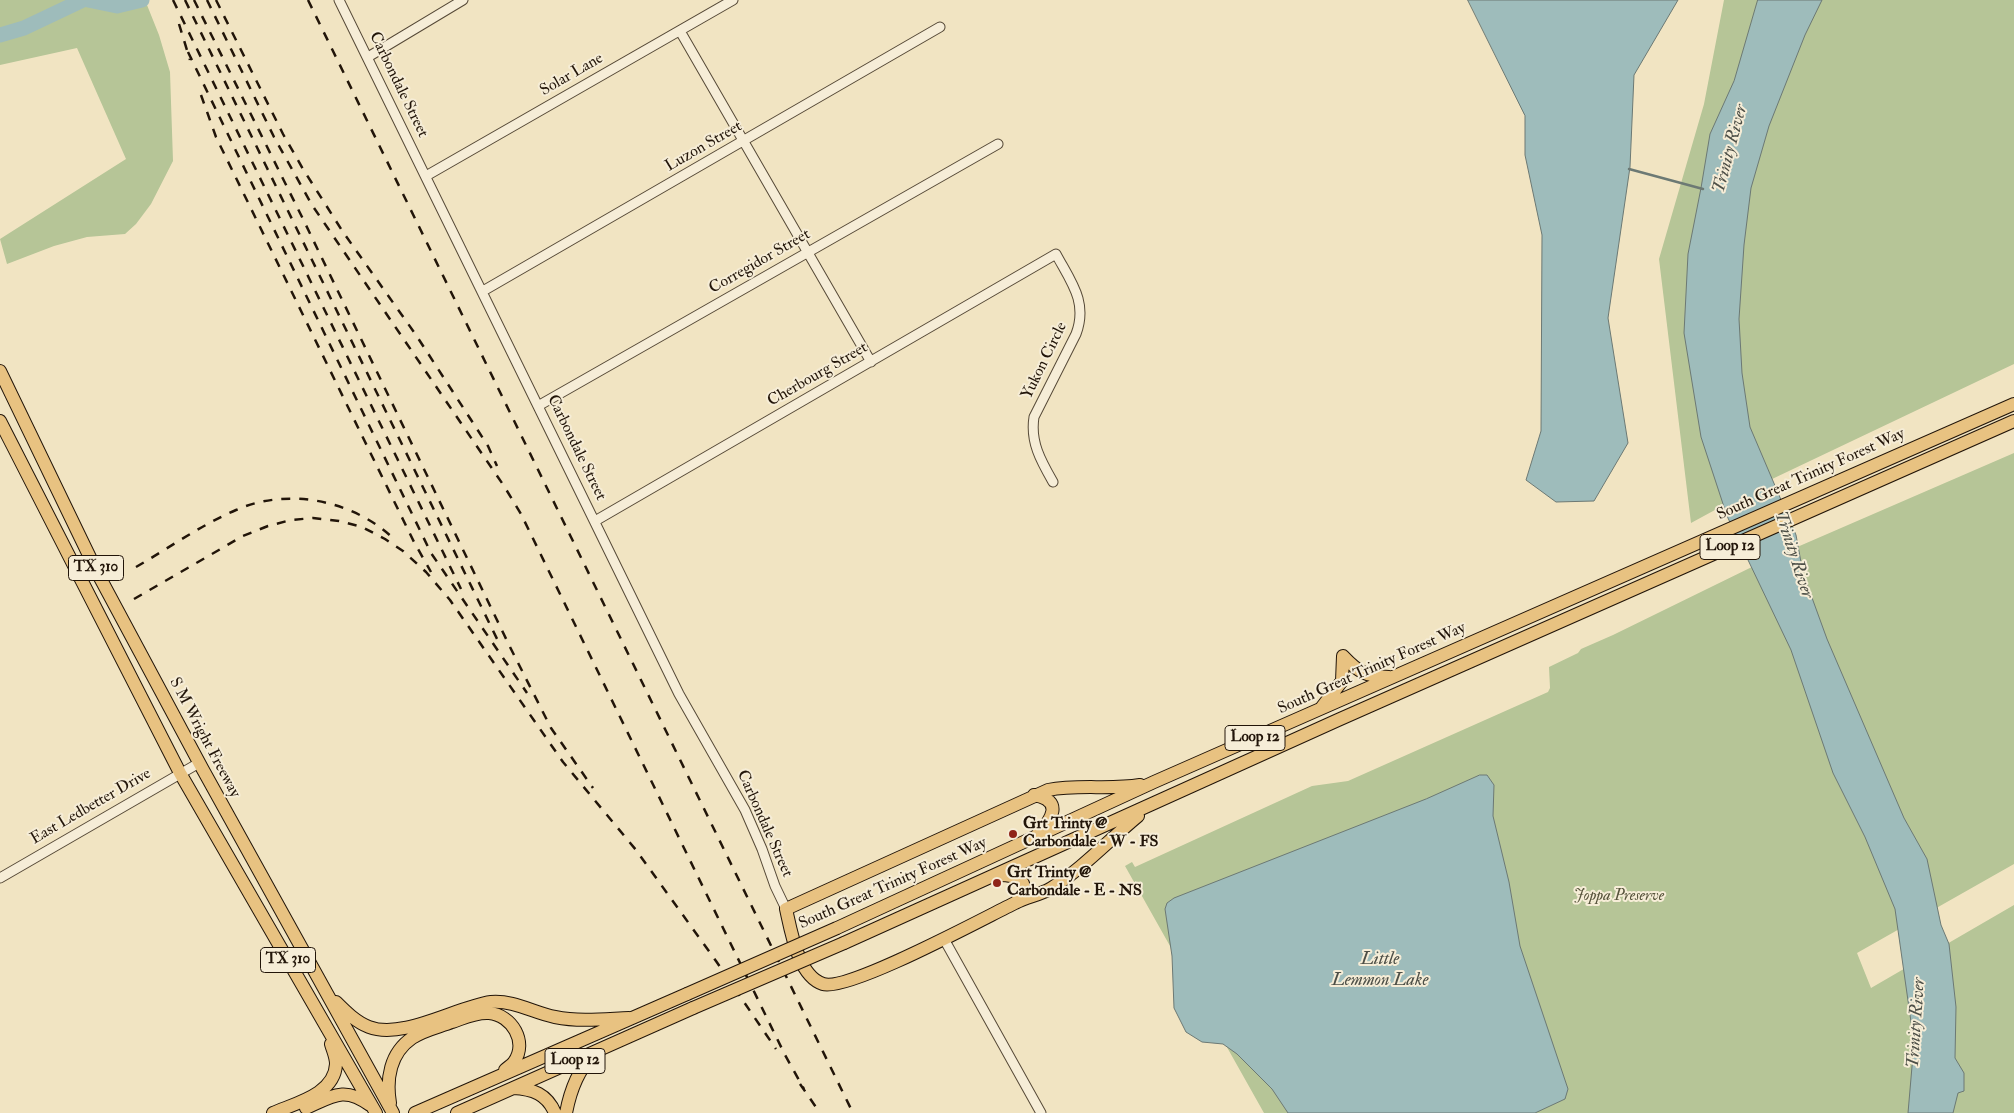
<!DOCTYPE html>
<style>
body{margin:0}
canvas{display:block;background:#f1e4c2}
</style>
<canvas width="2014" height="1113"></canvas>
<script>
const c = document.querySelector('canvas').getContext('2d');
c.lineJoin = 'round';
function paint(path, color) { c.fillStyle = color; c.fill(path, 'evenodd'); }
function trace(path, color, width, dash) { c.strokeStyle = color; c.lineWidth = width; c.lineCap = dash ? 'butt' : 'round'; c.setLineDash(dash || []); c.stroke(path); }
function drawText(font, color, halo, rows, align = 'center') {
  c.font = font + ' "IM FELL Double Pica",serif'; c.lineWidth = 4; c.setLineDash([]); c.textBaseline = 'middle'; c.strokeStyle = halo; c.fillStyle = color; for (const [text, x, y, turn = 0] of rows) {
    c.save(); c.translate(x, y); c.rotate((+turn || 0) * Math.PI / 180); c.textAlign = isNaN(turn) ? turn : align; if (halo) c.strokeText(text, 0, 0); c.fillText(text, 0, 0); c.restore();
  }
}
paint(new Path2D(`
 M0,0H145L159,35L170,72L173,161L151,204L136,224L125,234L87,237L54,246L7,264L0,239L126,159L77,48L0,65Z
 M1724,0H2014V364L1770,480L1691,523L1659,259L1704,104Z
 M2014,453V864L1857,953L1871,988L2014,905V1113H1264L1125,866L1132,862L1135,867L1312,786L1348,781L1548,692L1550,688L1549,667L1578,653L1581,649L1613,635L1758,564Z`), '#b6c597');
const water = new Path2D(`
 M1468,0H1678L1634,75L1630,167L1608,318L1628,443L1594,501L1556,502L1526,480L1541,431L1542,235L1525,155V116Z
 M1758,0H1822L1805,35L1769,126L1751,188L1744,245L1739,319L1742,373L1750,427L1796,535L1803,573L1827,639L1904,818L1927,859L1941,925L1949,944L1956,1007L1955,1058L1964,1073V1091L1958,1093L1953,1113H1908L1914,1043L1895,909L1865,837L1833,773L1791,650L1727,516L1701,437L1684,333L1688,254L1701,188L1710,134L1734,81Z
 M1480,775H1487L1494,785L1493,816L1509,882L1520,946L1568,1089L1565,1099L1535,1113H1288L1272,1089L1237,1054L1223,1044L1202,1042L1186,1032L1174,1008L1172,956L1165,909L1167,903L1174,898L1426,799Z`);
paint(water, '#9ebcbb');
trace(water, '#6c7974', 1);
trace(new Path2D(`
 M1629,169L1703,189`), '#6c7974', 2.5);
trace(new Path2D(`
 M88,0L117,6L142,0
 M0,35L24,28L83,0`), '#9ebcbb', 15);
const minor = new Path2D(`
 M339,0L679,694L745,810L762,849L775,886L786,909
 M680,31L871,362
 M368,57L463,0
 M426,176L733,0
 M483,291L940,27
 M538,406L998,144
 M595,521L1056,254C1071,282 1088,302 1076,334L1034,417C1030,442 1041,461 1053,482
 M0,878L199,763
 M944,939L1041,1113`);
const primary = new Path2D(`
 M0,371L98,574L202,768L393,1113
 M0,421L180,773L376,1113
 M1343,656C1359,673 1366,676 1389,677
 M1322,707L1342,681L1343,656
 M1034,795C1064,800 1052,820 1037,835
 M1138,816C1109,840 1082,869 1050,889C1039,895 1026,897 1015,903C984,918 848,992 823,984C798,976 791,931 786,909L1048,790C1078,784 1110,790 1140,785
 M999,875C1019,875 1032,882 1017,901
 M837,928L1154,782L2014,404
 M844,943L1338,720L2014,421
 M336,1002C346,1012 356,1022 369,1027C403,1040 456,1007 491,1002C514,1000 534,1013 555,1017C580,1022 605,1019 629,1018
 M513,1088C533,1089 547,1094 555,1113
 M390,1103C386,1079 390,1053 412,1038C424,1030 439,1027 452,1022C464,1018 476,1012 489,1013C512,1015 528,1042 514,1062C512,1065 508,1067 505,1070
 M306,1108C333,1096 344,1086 370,1105
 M273,1113C296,1103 335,1094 336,1064C336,1057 333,1051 331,1044
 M415,1113L687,994
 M457,1113L693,1008
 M566,1113C570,1092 577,1071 593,1055`);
trace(minor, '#564937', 11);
trace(primary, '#221509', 14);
trace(minor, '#f6edd7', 9);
trace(primary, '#e8c281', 12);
trace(new Path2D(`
 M173,0L461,589
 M185,0L500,645
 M194,0L303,219L511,649L551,728L593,788
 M207,0L274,137L312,205L504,486L521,514L785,1055L804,1089
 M216,0L283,134L303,169L343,232L416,335L488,446L497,466
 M308,0L853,1113
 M179,24L190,60
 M188,52L431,553L527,693
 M201,95L216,137L414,542L431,572
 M136,567C169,548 201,525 236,510C288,487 353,500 394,539
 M134,599L243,536L268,526L291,520L313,518L339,521L362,527L385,539L403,551L426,572L450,600L563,762L636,850L716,961L776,1049
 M800,1084L820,1113`), '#221509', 2.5, [9, 9]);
const primaryBridge = new Path2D(`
 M687,994L837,928
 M693,1008L844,943`);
trace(primaryBridge, '#221509', 14, []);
trace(primaryBridge, '#e8c281', 12);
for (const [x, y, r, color] of [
 [1013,834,5,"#8f2418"],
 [997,883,5,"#8f2418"]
]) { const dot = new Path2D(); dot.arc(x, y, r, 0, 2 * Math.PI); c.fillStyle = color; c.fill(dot); trace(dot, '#f6edd7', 2); }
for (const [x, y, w] of [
 [1730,547,60],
 [96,568,55],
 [1255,738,60],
 [288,960,55],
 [575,1061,60]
]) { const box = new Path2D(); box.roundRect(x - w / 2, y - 12.5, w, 25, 4); c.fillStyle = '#f6edd7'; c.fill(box); trace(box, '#221509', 1); }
drawText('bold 15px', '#221509', null, [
 ["Loop 12",1730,547],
 ["TX 310",96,568],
 ["Loop 12",1255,738],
 ["TX 310",288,960],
 ["Loop 12",575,1061]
]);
drawText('16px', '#221509', '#f6edd7', [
 ["Solar Lane",572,75,-30],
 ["Carbondale Street",398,85,64],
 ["Luzon Street",704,147,-30],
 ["Corregidor Street",760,262,-30],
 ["Yukon Circle",1045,361,-64],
 ["Cherbourg Street",818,375,-30],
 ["Carbondale Street",576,448,64],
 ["South Great Trinity Forest Way",1811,475,-24],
 ["South Great Trinity Forest Way",1372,669,-24],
 ["S M Wright Freeway",204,738,62],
 ["East Ledbetter Drive",91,807,-30],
 ["Carbondale Street",764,824,66],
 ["South Great Trinity Forest Way",893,884,-24]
]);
drawText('bold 16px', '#221509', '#f6edd7', [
 ["Grt Trinty @",1023,825],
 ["Carbondale - W - FS",1023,843],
 ["Grt Trinty @",1007,874],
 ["Carbondale - E - NS",1007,892]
], 'left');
drawText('italic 16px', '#56533b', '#f6edd7', [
 ["Joppa Preserve",1619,897]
]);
drawText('italic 18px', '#4d4f47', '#f6edd7', [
 ["Trinity River",1731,149,-75],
 ["Trinity River",1793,555,72],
 ["Little",1380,960],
 ["Lemmon Lake",1380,981],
 ["Trinity River",1917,1023,-86]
]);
</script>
